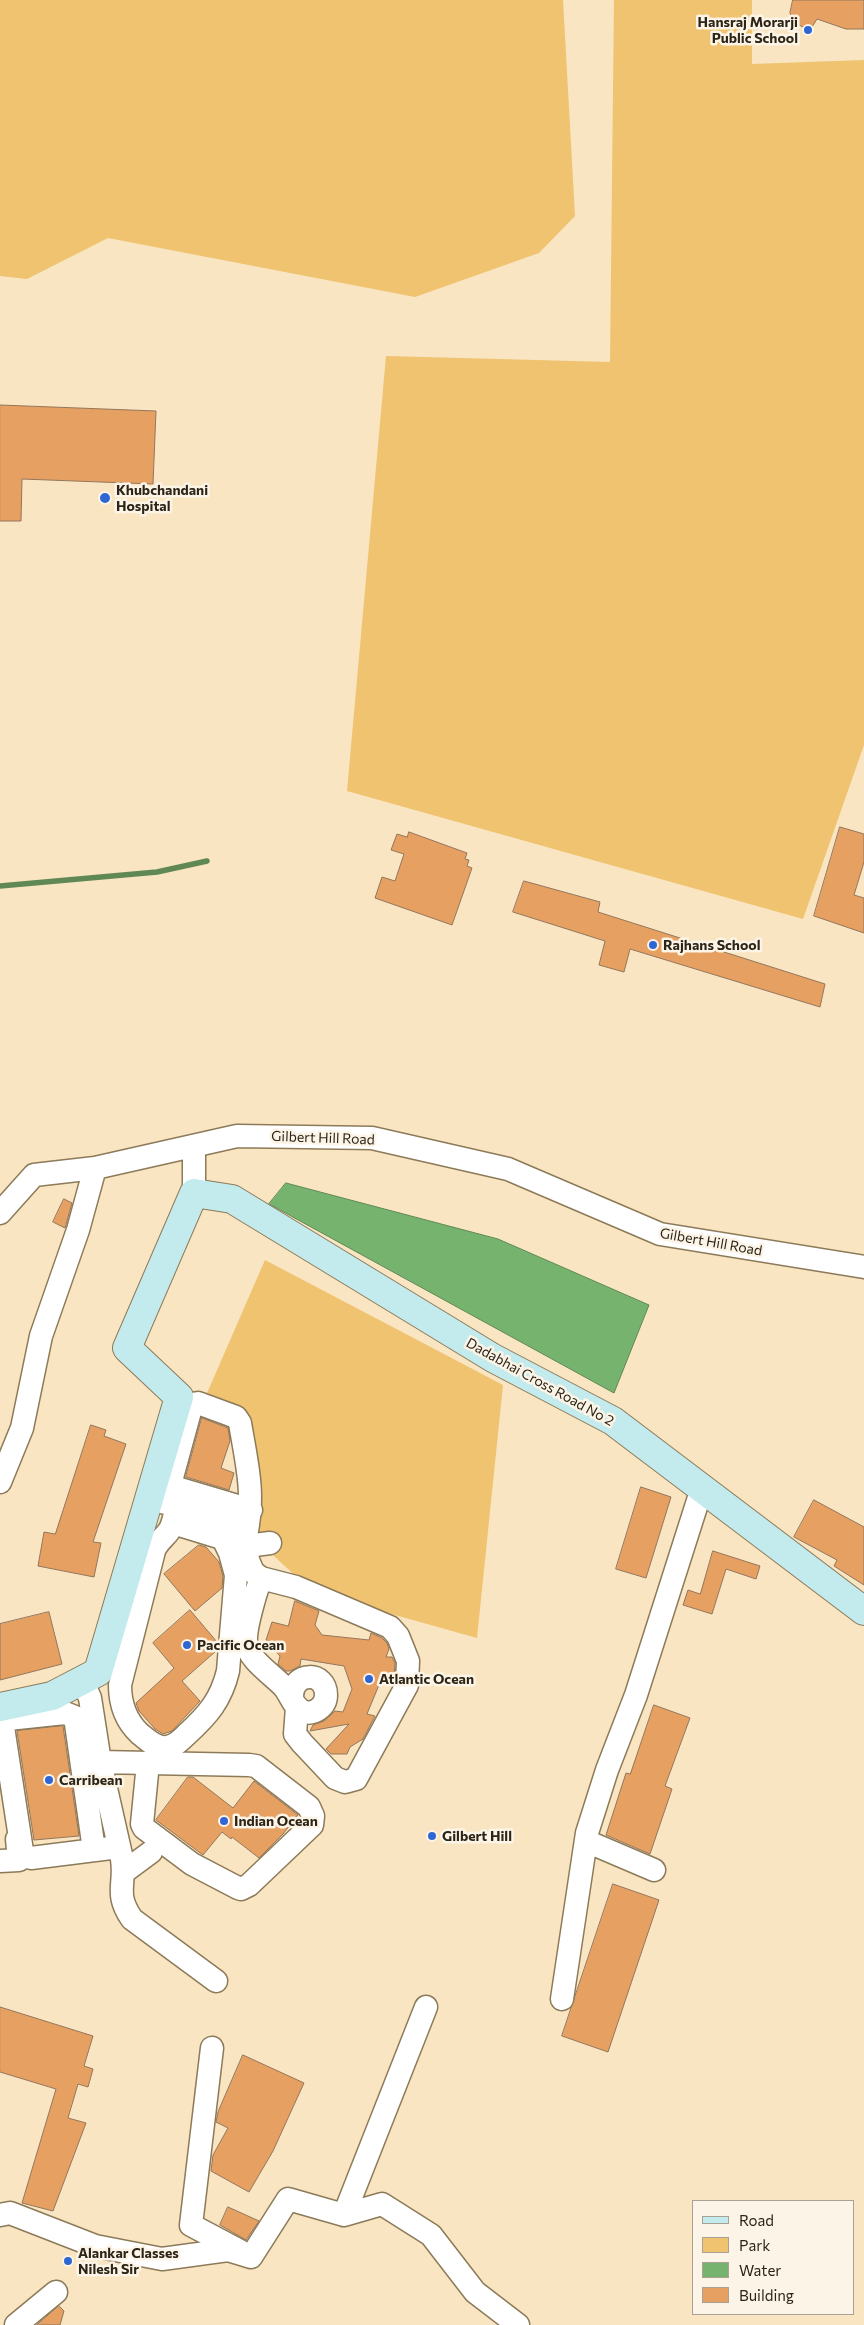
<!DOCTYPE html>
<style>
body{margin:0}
#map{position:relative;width:864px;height:2325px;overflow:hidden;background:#f9e5c1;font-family:Commissioner,sans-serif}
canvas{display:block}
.legend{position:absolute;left:692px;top:2200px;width:162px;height:115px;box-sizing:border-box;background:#fcf4e6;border:1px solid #a9a193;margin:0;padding:6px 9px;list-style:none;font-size:15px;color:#2c2517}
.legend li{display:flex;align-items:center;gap:10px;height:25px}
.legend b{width:25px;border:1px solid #a9a193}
</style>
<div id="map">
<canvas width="864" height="2325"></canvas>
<ul class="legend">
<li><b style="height:6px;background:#c3ebed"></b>Road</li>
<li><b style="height:14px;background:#efc370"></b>Park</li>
<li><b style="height:14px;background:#76b36f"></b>Water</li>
<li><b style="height:14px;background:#e6a061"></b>Building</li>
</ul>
</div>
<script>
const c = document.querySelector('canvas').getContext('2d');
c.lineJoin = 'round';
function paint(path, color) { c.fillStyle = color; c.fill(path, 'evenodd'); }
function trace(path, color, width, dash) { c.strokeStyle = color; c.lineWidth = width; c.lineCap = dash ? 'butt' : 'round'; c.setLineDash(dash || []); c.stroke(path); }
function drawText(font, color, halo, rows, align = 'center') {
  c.font = font + ' Commissioner,sans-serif'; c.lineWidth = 5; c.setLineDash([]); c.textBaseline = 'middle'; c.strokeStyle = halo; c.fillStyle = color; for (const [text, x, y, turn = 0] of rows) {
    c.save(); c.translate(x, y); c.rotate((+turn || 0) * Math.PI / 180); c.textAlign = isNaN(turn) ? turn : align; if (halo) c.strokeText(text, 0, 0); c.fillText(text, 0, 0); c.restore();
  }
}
paint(new Path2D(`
 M0,0H563L575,216L539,253L415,297L108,238L27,279L0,276Z
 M614,0H752V64L864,60V745L803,919L347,791L386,356L610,362Z
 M265,1260L503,1385L477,1638L313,1592L262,1545L221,1409L204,1400Z`), '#efc370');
const water = new Path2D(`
 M286,1183L498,1239L649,1305L614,1393L269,1204Z`);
paint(water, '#76b36f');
trace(water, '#608855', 1);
trace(new Path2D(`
 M0,886L157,872L207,861`), '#608855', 5.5);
const building = new Path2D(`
 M793,0H864V29H846L817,19L812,27H803L793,22L790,13Z
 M0,405L156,411L153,484L22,479L21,521H0Z
 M840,827L864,834V862L854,895L864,898V933L814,916Z
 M409,832L467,853L465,859L469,860L467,866L472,868L452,925L375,898L382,877L395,881L404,854L391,850L397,834L407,837Z
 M524,881L600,902L598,912L825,984L820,1007L630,949L624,972L599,965L605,941L513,912Z
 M64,1199L72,1203L65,1228L53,1222Z
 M202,1418L228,1428L230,1441L221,1468L234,1473L229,1490L186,1477Z
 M91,1425L106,1430L104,1436L126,1444L93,1542L101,1543L94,1577L38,1566L44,1532L55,1534Z
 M641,1487L671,1497L646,1578L616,1569Z
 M814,1500L864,1527V1585L834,1566L837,1560L794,1537Z
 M199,1545L206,1547L219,1562L223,1576L222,1588L195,1611L164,1574Z
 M713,1551L760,1566L756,1579L726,1569L712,1614L683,1605L688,1590L700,1594Z
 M295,1601L319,1611L315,1625L322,1635L369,1640L371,1633L382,1638L387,1643L389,1649L386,1657H392L395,1663L394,1678L381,1680L367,1714L375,1716L363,1739L350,1747L347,1754H331L326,1749L349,1724L310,1731L313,1725L324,1721L335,1711L343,1712L352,1689L344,1666L301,1659L300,1666L290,1671H286L278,1664L280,1656L266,1640L272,1622L288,1626Z
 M190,1610L217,1642L216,1651L182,1681L200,1701L172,1731L163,1734L155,1729L139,1711L136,1703L174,1668L153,1643Z
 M49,1612L62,1664L0,1680V1624Z
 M654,1705L690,1718L665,1786L672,1789L650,1854L606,1835L626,1773L630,1774Z
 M63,1726L79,1836L34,1840L17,1731Z
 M188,1777H193L233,1808L254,1781L298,1815L283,1834L259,1858L232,1837L231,1839L222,1832L203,1855L156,1820Z
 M613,1884L659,1900L608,2052L562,2036Z
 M0,2007L93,2036L84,2066L93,2069L88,2087L78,2084L68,2118L86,2123L53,2211L22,2203L56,2089L0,2072Z
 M243,2055L304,2083L273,2151L249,2192L211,2171L213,2155L228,2128L216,2122L218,2112Z
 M228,2207L259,2221L246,2240L220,2225Z
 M59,2306L64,2311L60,2325H37Z`);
paint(building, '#e6a061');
trace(building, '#93765d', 1);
const street = new Path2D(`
 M194,1146V1193
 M0,1213L34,1175L95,1168L237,1136L372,1138L508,1169L660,1234L864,1267
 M0,1482L22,1428L41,1336L78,1230L95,1168
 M170,1486L251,1510
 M163,1502L236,1526L246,1536L248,1560L253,1572L261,1578C256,1591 245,1628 246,1641C248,1660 272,1674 284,1687C290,1694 293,1706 302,1711C313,1716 326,1707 326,1695C326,1671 293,1671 292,1696
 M165,1503L192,1404L198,1403L236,1417L240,1423C247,1465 255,1493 246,1536
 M176,1506C175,1515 174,1523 169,1531C164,1538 157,1542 154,1551L120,1685C120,1704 126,1721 140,1734C148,1740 156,1749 167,1747C175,1746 181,1740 186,1735C208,1715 221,1700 228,1671L236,1575L230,1553L213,1518
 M173,1523L222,1538
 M247,1546L270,1543
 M261,1578L296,1587L390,1627L398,1636L408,1661L407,1685L356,1779L345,1782L335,1778L302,1743L295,1734L297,1707
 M82,1680L90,1698L100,1762L122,1859C126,1885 114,1893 132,1919L216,1981
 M100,1762L249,1765L256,1766L309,1807L313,1816L312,1825L249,1885L241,1889L238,1888L192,1864L144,1828L142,1824L148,1763
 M586,1841L654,1870
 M94,1850L75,1717L65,1713L8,1719L3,1727L22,1851L26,1856L31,1858L119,1847
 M0,1861L19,1860L17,1839
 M124,1872L151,1852
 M562,1999L587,1833L607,1770L636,1695L702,1488
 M212,2048L191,2225L240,2251
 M0,2215L10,2213L95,2246L162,2259L228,2250L251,2257L288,2199L344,2215L382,2204L431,2235L475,2292L518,2325
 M344,2215L426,2007
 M16,2325L56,2292`);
const secondary = new Path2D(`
 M0,1707L52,1696L98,1672L179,1397L127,1348L194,1193L232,1199L493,1358L613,1421L864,1611`);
trace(street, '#8c7a59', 25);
trace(secondary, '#8c7a59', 30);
trace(street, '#fff', 22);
trace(secondary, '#c3ebed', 28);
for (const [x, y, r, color] of [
 [808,30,5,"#2e66d4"],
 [105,498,6,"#2e66d4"],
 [653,945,5,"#2e66d4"],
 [187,1645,5,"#2e66d4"],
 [369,1679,5,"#2e66d4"],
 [49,1780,5,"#2e66d4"],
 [224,1821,5,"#2e66d4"],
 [432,1836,5,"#2e66d4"],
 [68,2261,5,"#2e66d4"]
]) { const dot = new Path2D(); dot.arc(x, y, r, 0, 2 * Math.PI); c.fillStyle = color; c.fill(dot); trace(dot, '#fcf4e6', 2); }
drawText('bold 14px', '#2c2517', '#fcf4e6', [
 ["Hansraj Morarji",798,22,"right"],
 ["Public School",798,38,"right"],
 ["Khubchandani",116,490],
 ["Hospital",116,506],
 ["Rajhans School",663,945],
 ["Pacific Ocean",197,1645],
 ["Atlantic Ocean",379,1679],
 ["Carribean",59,1780],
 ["Indian Ocean",234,1821],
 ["Gilbert Hill",442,1836],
 ["Alankar Classes",78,2253],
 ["Nilesh Sir",78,2269]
], 'left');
drawText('14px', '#2c2517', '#fcf4e6', [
 ["Gilbert Hill Road",323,1138,2],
 ["Gilbert Hill Road",711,1242,10],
 ["Dadabhai Cross Road No 2",540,1382,29]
]);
</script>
